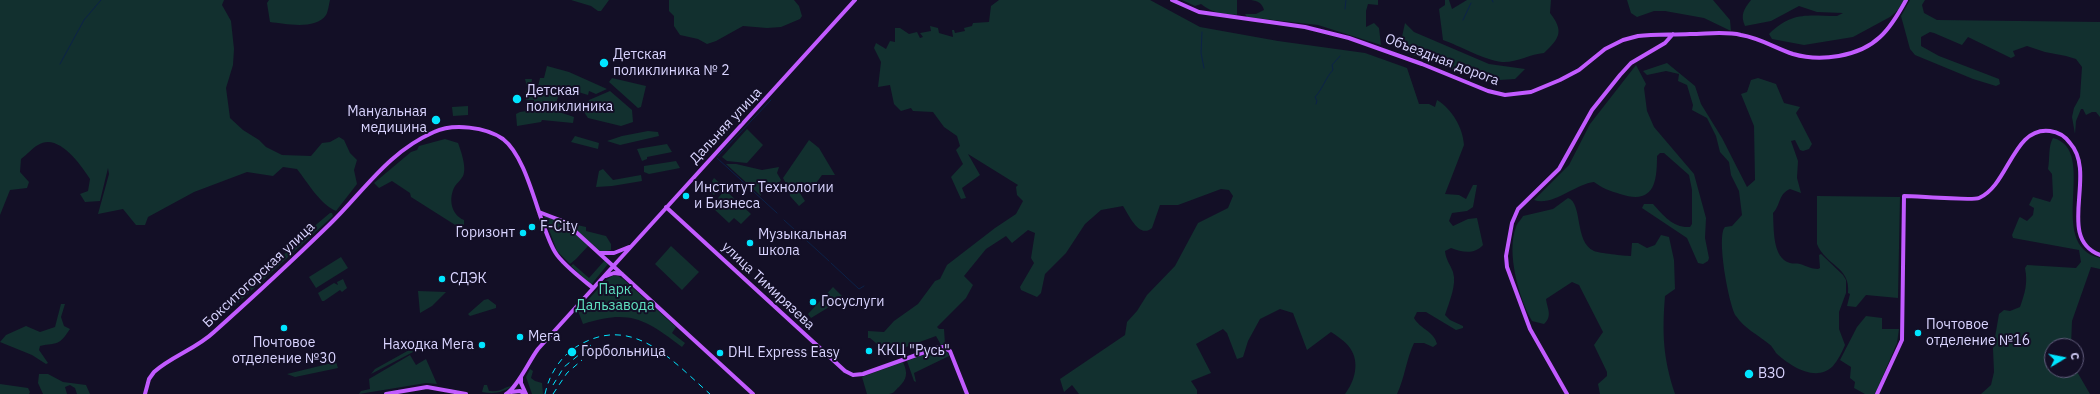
<!DOCTYPE html>
<meta charset="utf-8">
<style>
body{margin:0}
#map{position:relative;width:2100px;height:394px;overflow:hidden;background:#130f26;font-family:"IBM Plex Sans",sans-serif}
canvas{display:block}
.north{position:absolute;left:2044px;top:338px;width:40px;height:40px;box-sizing:border-box;background:#130f26;border:1px solid #625e7d;border-radius:50%;rotate:80deg;font-size:11px;font-weight:700;line-height:16px;text-align:center;color:#d9d4ff}
.north::after{content:'';display:block;margin:auto;width:14px;height:18px;background:#00e5ff;clip-path:polygon(50% 0,100% 100%,50% 72%,0 100%)}
</style>
<div id="map">
<canvas width="2100" height="394"></canvas>
<div class="north">С</div>
</div>
<script>
const c = document.querySelector('canvas').getContext('2d');
c.lineJoin = 'round';
function paint(path, color) { c.fillStyle = color; c.fill(path, 'evenodd'); }
function trace(path, color, width, dash) { c.strokeStyle = color; c.lineWidth = width; c.lineCap = dash ? 'butt' : 'round'; c.setLineDash(dash || []); c.stroke(path); }
function drawText(font, color, halo, rows, align = 'center') {
  c.font = font + ' "IBM Plex Sans",sans-serif'; c.lineWidth = 4; c.setLineDash([]); c.textBaseline = 'middle'; c.strokeStyle = halo; c.fillStyle = color; for (const [text, x, y, turn = 0] of rows) {
    c.save(); c.translate(x, y); c.rotate((+turn || 0) * Math.PI / 180); c.textAlign = isNaN(turn) ? turn : align; if (halo) c.strokeText(text, 0, 0); c.fillText(text, 0, 0); c.restore();
  }
}
paint(new Path2D(`
 M0,0H224L222,5L231,21L234,49L233,65L226,88L230,118L243,130L259,140L266,147L282,155L311,156L322,143L330,142L339,137L344,140L350,153L357,160L354,170L357,184L336,211C320,204 308,183 297,169L283,167L273,176L247,172L194,192L148,217L145,225H136L123,209L98,214L109,174L108,168L100,201L85,202L80,194L88,191L90,179C81,165 58,132 38,145C32,148 27,155 21,159L20,172L29,182L27,188L10,190L0,215Z
 M269,0H330C329,4 328,12 326,15C316,30 286,24 270,22L267,3Z
 M571,0H609L601,11H598L591,6Z
 M669,0H794L799,6L802,16L800,19L781,27L767,28L743,26L716,41L707,44L698,39L680,35L674,26V16L669,11Z
 M999,0H1150L1200,27L1278,41L1365,53L1407,68L1419,104H1429L1435,107L1437,100C1452,109 1463,128 1464,145L1445,194L1459,195L1466,199L1473,185H1477L1473,207L1467,211L1452,213L1449,221L1453,226L1468,219L1477,218L1483,245C1474,255 1462,252 1451,248L1445,251C1446,260 1450,264 1453,272C1457,285 1449,302 1445,315L1450,320L1463,326V328L1456,330L1426,312H1417L1414,318C1420,329 1434,331 1437,344L1433,347L1424,343H1414C1406,360 1405,377 1397,394H1345C1355,381 1360,362 1350,348C1346,342 1337,336 1331,332L1307,350L1293,313L1280,309L1260,319L1248,341L1243,357L1237,359L1227,333L1223,329L1196,344L1211,373L1191,381L1197,390V394H1079L1072,385L1064,392L1060,379L1125,335L1127,322L1137,311L1147,295L1175,266L1198,223L1228,208L1233,196L1229,190L1221,189L1178,205H1160L1152,228C1139,239 1129,215 1123,206L1101,210L1085,224L1066,253L1045,274L1041,293L1037,297L1021,290L1020,287L1034,263L1031,258L1035,233L1028,230L1012,243L1006,236L986,249L964,276L973,285L966,298L937,327L939,329H944L945,344L941,345L936,336L887,354H882L876,343L870,338H868V331L884,332L894,321L918,304L935,281L940,279L947,265L995,228L1016,214L1023,201L1017,195L1016,187L1018,185L968,154L980,175L962,188L966,198L961,199L951,177L963,164L956,150L960,146L957,136L944,127L933,112L913,111L911,108L901,111L894,104L890,85L878,87L881,62L874,48L876,43L886,49L890,41L895,42V28H900L909,34L917,32L920,38L923,37L920,33L931,31L930,26L938,28L939,33L953,37L952,30H954L955,33L965,31L964,28L972,26L973,23L989,22L991,6Z
 M1182,0H1237V15C1224,14 1212,13 1201,4L1195,6Z
 M1251,0H1378V5L1368,4L1366,11V27L1374,23L1379,28L1381,45L1318,25L1247,17L1245,14H1256L1264,10C1262,3 1258,1 1251,0Z
 M1445,0H1449L1452,9L1467,0H1551L1550,13C1564,31 1560,38 1544,53C1530,54 1516,63 1502,62C1484,60 1460,46 1443,40L1439,9L1445,5Z
 M1627,0H1713L1730,20L1731,31L1704,18L1665,11H1654L1637,17L1631,13Z
 M1751,0H1904L1897,11L1890,17L1853,37L1804,45L1772,39L1769,34C1793,11 1807,16 1837,16L1843,13L1817,12L1799,6L1771,21L1745,26C1740,15 1744,9 1751,0Z
 M1910,0H1925L1922,5L1924,13L1937,20L2100,22V117L2096,112H2092L2086,115L2083,109H2081L2076,121L2075,134L2072,117L2074,108L2080,97L2082,67L2076,59L2066,56L2045,52L2027,46L2013,51L2015,56L2011,58L1968,37L1962,45L1934,33L1930,32L1921,37V46L1939,56L1999,79L2000,84L1996,86L1973,79L1915,55L1910,49L1901,16Z
 M1405,23L1414,32L1489,64L1525,69L1515,79L1484,81L1410,54L1400,46Z
 M1667,63L1695,86L1701,104L1722,138L1747,187L1755,180L1754,126L1741,94L1747,92L1751,80L1758,78L1776,84L1784,103L1800,107L1796,113L1812,144L1809,149L1803,151L1800,150L1795,140L1791,141L1798,161L1797,178L1801,193L1790,189C1778,194 1781,205 1773,213C1774,228 1772,258 1790,263C1793,264 1797,263 1800,264C1807,266 1811,269 1818,269L1820,268L1819,255L1821,254L1843,275L1846,280V293L1839,312V329L1845,345C1842,352 1838,360 1833,366C1816,383 1790,366 1776,353C1774,350 1772,346 1769,344C1758,335 1744,328 1736,316C1729,306 1716,236 1725,227L1732,226L1742,215L1739,191L1731,175L1729,162L1720,152L1716,136L1707,118L1692,110L1693,105L1687,85L1678,81L1679,74L1666,71L1647,75L1643,71Z
 M1636,65L1646,84L1644,88L1647,111L1654,127L1694,174L1706,218L1705,238L1709,258L1708,261L1703,264L1698,263L1687,238L1642,208L1644,204H1653C1664,216 1673,228 1690,227L1692,224V190L1689,175L1664,153H1660L1657,156C1657,183 1654,205 1620,194C1610,191 1602,188 1594,182C1575,184 1552,207 1534,200L1569,165L1590,124Z
 M547,66L569,72L607,89L596,94L589,91L588,95L562,87L554,108L556,111L574,117L573,123L542,120L541,122L517,126L516,114L520,112L533,110L534,100H526L524,96L527,87L525,79H532L531,87L537,90L540,78H544Z
 M612,78L646,86L641,107L638,108L609,82Z
 M610,91L632,110L633,122L621,126L588,118L584,112L589,100Z
 M468,106V115L453,116L452,107Z
 M747,129L763,145L747,163L727,161L722,157Z
 M648,131L658,132L659,136L620,145L607,141L622,136Z
 M575,136L599,143L598,149L571,142Z
 M2053,138C2100,150 2044,245 2100,258V269L2091,267L2072,321L2071,346H2052V370H2076L2090,394H1981L1991,385L1994,372L1993,349L1999,314L2004,310L2010,311L2020,307C2025,293 2028,283 2025,268L2027,265L2076,268L2081,262L2079,250L2013,238L2012,235L2019,218L2020,217L2027,221L2033,215L2034,208L2029,205L2033,197L2050,202L2053,196L2052,174L2048,169C2050,159 2048,146 2053,138Z
 M445,139L458,143C461,151 467,168 463,176C461,180 457,183 455,186C448,198 451,215 464,220V225L460,228L411,197L410,193L392,181L379,188L374,183L411,152L417,150L419,146Z
 M809,140L819,148L835,175H822L814,186L807,184L798,190L805,201L799,206L790,196L789,189L783,178Z
 M667,144L672,152L647,157V159L642,161L637,149Z
 M676,161L680,168L649,174L644,172V166Z
 M726,164H736L762,170L779,167L777,173L781,180L772,192L765,186L760,191L761,196Z
 M603,169L613,180L641,175L642,181L612,186L596,187L599,171Z
 M714,178L723,186L714,195L708,189L713,183L712,181Z
 M725,190L751,214L741,224L734,218L729,223L714,209L721,201L718,198Z
 M1817,196L1900,197L1898,298L1866,295L1856,307L1847,306L1850,294L1848,293C1851,267 1825,265 1817,244Z
 M1568,198C1583,203 1574,242 1594,251C1599,253 1624,256 1631,256L1632,243H1638L1647,248L1655,245L1661,235L1669,237L1674,260L1675,289L1665,296C1662,333 1663,358 1675,394H1600L1598,384L1607,376V372L1594,345L1603,332L1579,285L1572,282L1546,299C1547,308 1553,316 1544,324L1532,321C1519,299 1506,252 1516,227C1517,223 1521,220 1523,216L1553,209Z
 M330,213H332L333,216L229,311L227,312L225,309L237,300L254,280L268,272L299,239Z
 M544,216L560,221L589,245L576,259L570,264L557,251Z
 M568,223L586,227V231L606,236L611,244V250L601,252Z
 M671,246L699,272L682,290L655,264Z
 M341,257L348,268L316,288L309,277Z
 M605,260L608,264L591,285L571,266L573,264L589,278Z
 M612,276H618L623,279L676,327L672,333L685,343L682,347C645,319 630,309 583,324L578,311L605,281Z
 M343,279L347,288L342,292L340,290L324,301H322L318,293L334,283L338,285L337,282Z
 M833,287L844,298L811,318L808,314Z
 M418,291L446,292L432,306L420,313Z
 M488,299L496,305V308L470,316L468,314L484,300Z
 M61,304H65L61,317L64,326L70,329C58,347 58,342 40,346L39,350L48,363L46,364L32,355L0,342L6,335L26,326L40,332L55,327Z
 M1866,316L1882,318V329H1899L1897,343L1875,394H1865L1854,388L1855,382L1850,378L1851,367L1840,360L1857,327Z
 M942,348L947,351L949,356L914,373L916,382L914,381L907,361Z
 M411,349L413,352L371,374L375,369Z
 M410,355L416,365L426,359L437,384L426,383L359,394L361,391L370,389L369,379Z
 M336,362L338,368L295,377L287,374Z
 M903,362C908,373 907,379 899,387C895,390 895,393 889,394C882,394 874,394 867,394L862,377Z
 M530,369L533,371L531,378L535,381L542,383L543,394H532L526,377Z
 M39,374H48L63,382L86,385L90,394H77L75,388L70,385L65,387L67,394H43L38,383Z
 M0,384L28,388L30,392L29,394H0Z
 M484,385H487L489,391C504,392 502,387 512,386C503,393 494,394 482,392Z`), '#12302f');
trace(new Path2D(`
 M1492,0L1493,2
 M1345,9L1346,0
 M1463,20L1471,3
 M1202,32L1201,53L1204,68
 M60,64L84,20L101,0
 M1316,104L1317,101L1315,97C1322,90 1326,77 1333,70L1332,65L1340,56
 M718,156L771,100
 M717,158L777,213
 M784,220L829,261
 M831,263L859,289L864,286`), '#0c2248', 1);
trace(new Path2D(`
 M1172,0L1199,12L1305,27L1349,38L1422,64L1488,91L1505,95L1531,92L1560,80L1579,70L1605,49L1623,40L1638,36C1655,34 1672,35 1690,34C1707,34 1725,31 1741,35C1760,38 1775,48 1793,54C1820,62 1859,57 1880,37C1891,27 1899,13 1906,0
 M666,207L845,371L853,375L863,374L936,348L943,347L950,351L967,394
 M539,212L565,222L753,394
 M600,253H614L629,247
 M606,276L614,273L622,274
 M521,377V383L526,394
 M511,392L520,391L525,394
 M145,394L149,379L154,372C172,356 196,349 214,332C253,297 292,261 330,224C364,191 388,152 434,132C453,123 486,127 503,139C529,159 538,223 555,252C562,264 582,279 593,288
 M386,394L427,387L466,394
 M506,394C517,388 529,361 538,349L855,0
 M1567,394L1530,329L1507,267L1506,256L1512,223L1518,209L1559,169L1592,110L1620,75L1631,63L1665,43L1673,34
 M1877,394L1902,340L1904,196C1916,196 1972,201 1979,198C2009,185 2013,126 2050,131C2058,132 2065,136 2070,143C2098,174 2055,238 2100,255`), '#c25bff', 4);
trace(new Path2D(`
 M553,385L564,367L591,345
 M545,394C549,375 560,357 576,347C632,312 671,360 710,394
 M553,394L567,373L582,360`), '#00e5ff', 1, [6, 5]);
for (const [x, y, r, color] of [
 [604,63,5,"#00e5ff"],
 [517,99,5,"#00e5ff"],
 [436,120,5,"#00e5ff"],
 [686,196,4,"#00e5ff"],
 [532,227,4,"#00e5ff"],
 [523,233,4,"#00e5ff"],
 [750,243,4,"#00e5ff"],
 [442,279,4,"#00e5ff"],
 [813,302,4,"#00e5ff"],
 [284,328,4,"#00e5ff"],
 [1918,333,4,"#00e5ff"],
 [520,337,4,"#00e5ff"],
 [482,345,4,"#00e5ff"],
 [869,351,4,"#00e5ff"],
 [572,352,5,"#00e5ff"],
 [720,353,4,"#00e5ff"],
 [1749,374,5,"#00e5ff"]
]) { const dot = new Path2D(); dot.arc(x, y, r, 0, 2 * Math.PI); c.fillStyle = color; c.fill(dot); trace(dot, '#130f26', 1.5); }
drawText('14px', '#d9d4ff', '#130f26', [
 ["Детская",613,55],
 ["поликлиника № 2",613,71],
 ["Детская",526,91],
 ["поликлиника",526,107],
 ["Мануальная",427,112,"right"],
 ["медицина",427,128,"right"],
 ["Институт Технологии",694,188],
 ["и Бизнеса",694,204],
 ["F-City",540,227],
 ["Горизонт",515,233,"right"],
 ["Музыкальная",758,235],
 ["школа",758,251],
 ["СДЭК",450,279],
 ["Госуслуги",821,302],
 ["Почтовое",1926,325],
 ["отделение №16",1926,341],
 ["Мега",528,337],
 ["Почтовое",284,343,"center"],
 ["отделение №30",284,359,"center"],
 ["Находка Мега",474,345,"right"],
 ["ККЦ \"Русь\"",877,351],
 ["Горбольница",581,352],
 ["DHL Express Easy",728,353],
 ["ВЗО",1758,374]
], 'left');
drawText('14px', '#d9d4ff', '#130f26', [
 ["Объездная дорога",1442,60,21],
 ["Дальняя улица",726,126,-47],
 ["Бокситогорская улица",259,275,-43],
 ["улица Тимирязева",768,286,43]
]);
drawText('14px', '#5fe0c0', '#130f26', [
 ["Парк",615,290],
 ["Дальзавода",615,306]
]);
</script>
